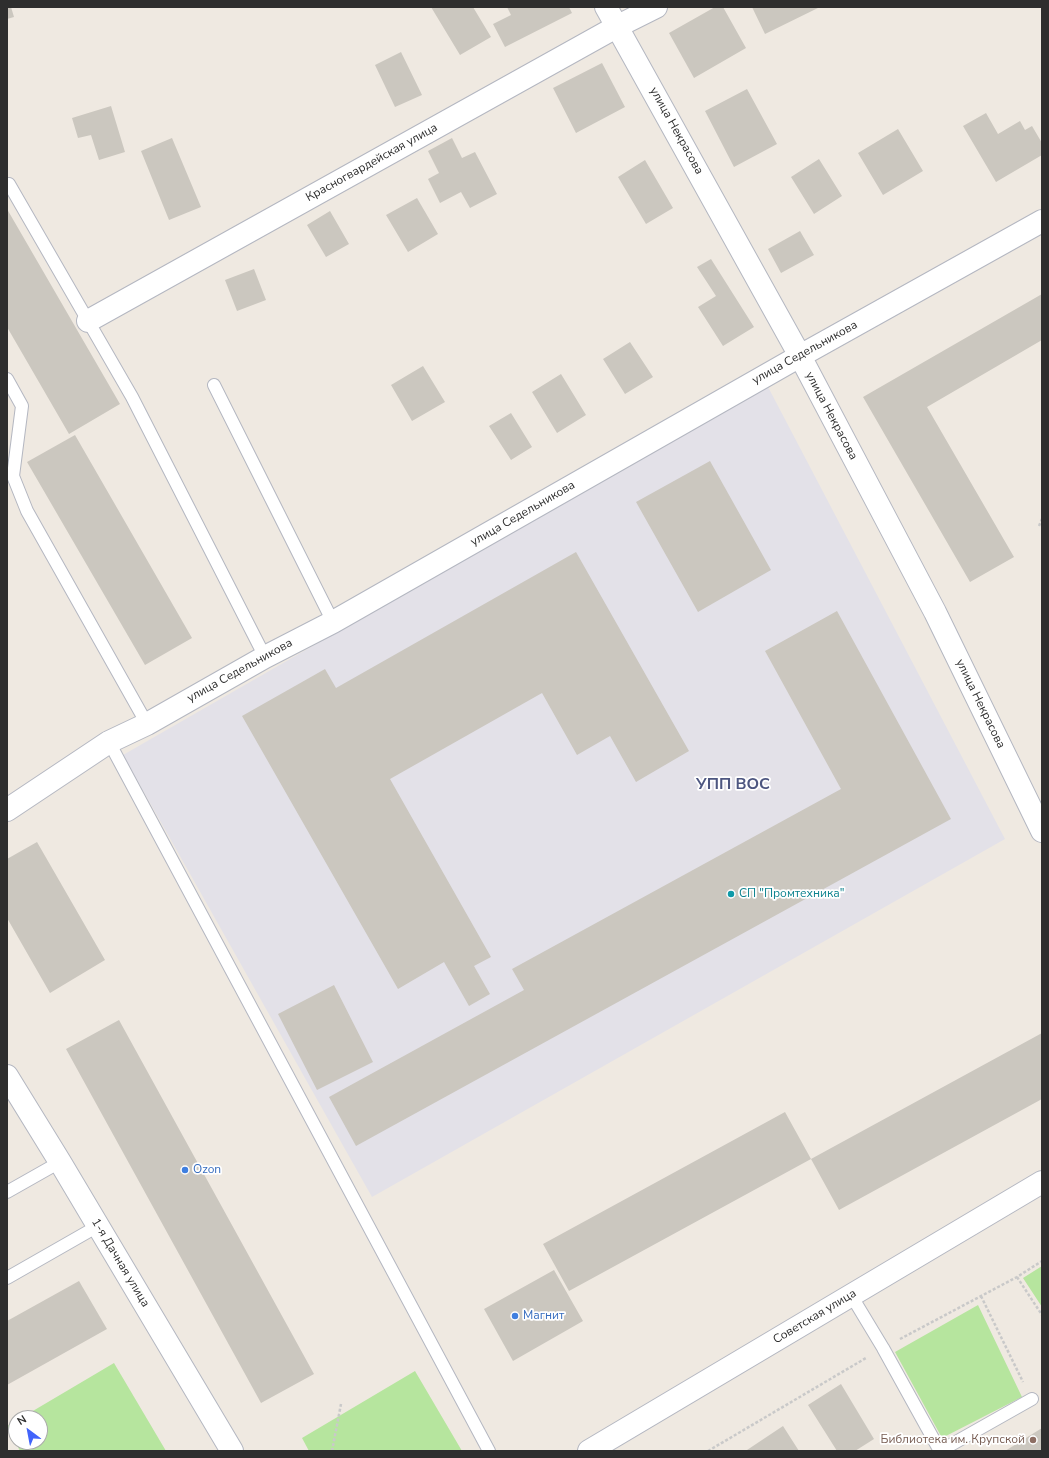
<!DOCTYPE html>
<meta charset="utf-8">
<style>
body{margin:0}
#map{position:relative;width:1049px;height:1458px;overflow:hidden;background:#efe9e1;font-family:"Nunito Sans",sans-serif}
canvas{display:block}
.frame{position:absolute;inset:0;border:8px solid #2e2e2e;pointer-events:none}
.north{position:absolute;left:8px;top:1410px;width:40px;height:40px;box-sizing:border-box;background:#fff;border:1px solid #ababab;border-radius:50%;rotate:328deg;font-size:11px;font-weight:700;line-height:16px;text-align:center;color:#2e2e2e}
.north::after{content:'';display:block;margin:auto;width:14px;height:18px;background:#4264fb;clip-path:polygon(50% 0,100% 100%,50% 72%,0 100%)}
</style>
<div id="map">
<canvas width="1049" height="1458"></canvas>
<div class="frame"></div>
<div class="north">N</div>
</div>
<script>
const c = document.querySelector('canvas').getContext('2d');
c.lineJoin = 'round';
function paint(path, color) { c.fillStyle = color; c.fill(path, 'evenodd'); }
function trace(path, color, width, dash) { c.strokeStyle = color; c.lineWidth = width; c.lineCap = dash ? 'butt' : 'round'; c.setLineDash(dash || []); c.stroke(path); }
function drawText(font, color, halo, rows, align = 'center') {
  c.font = font + ' "Nunito Sans",sans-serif'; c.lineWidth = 3.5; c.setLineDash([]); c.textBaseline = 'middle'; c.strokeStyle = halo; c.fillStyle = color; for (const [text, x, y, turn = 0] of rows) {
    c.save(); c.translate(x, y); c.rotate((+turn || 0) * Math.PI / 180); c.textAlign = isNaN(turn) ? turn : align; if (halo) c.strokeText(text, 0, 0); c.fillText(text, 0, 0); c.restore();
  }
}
paint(new Path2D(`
 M767,385L1005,839L372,1197L123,755Z`), '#e3e1e8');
paint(new Path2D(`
 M1042,1266V1307L1023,1278Z
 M978,1305L1022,1397L942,1438L895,1352Z
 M114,1363L166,1451H20L7,1426L16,1421V1442H40V1418H21Z
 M415,1371L462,1451H309L302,1438Z`), '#b6e59e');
paint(new Path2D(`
 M7,7H11L14,17L7,19Z
 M431,7H473L491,37L460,55Z
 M507,7H569L572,13L505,47L493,24L511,15Z
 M715,7H723L746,48L694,78L669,33Z
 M752,7H820L765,34Z
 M401,52L422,95L395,107L375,65Z
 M602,63L625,107L576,133L553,88Z
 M747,89L777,144L734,167L705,111Z
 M111,106L125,152L99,160L91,135L78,138L72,118Z
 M986,113L998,134L1020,121L1025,130L1032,126L1042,143V155L996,182L963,126Z
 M898,129L923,171L883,195L858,153Z
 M172,138L201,207L169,220L141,151Z
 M452,138L462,158L475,152L497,194L470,208L461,192L440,203L428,179L439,173L428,151Z
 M819,159L842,196L814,214L791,177Z
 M645,160L673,208L646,224L618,177Z
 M417,198L438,234L408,252L386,215Z
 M7,209L120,404L69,434L7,327Z
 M330,211L349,244L326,257L307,225Z
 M800,231L814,255L781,273L768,249Z
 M711,259L754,327L723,346L698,307L716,296L697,267Z
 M254,269L266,300L237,311L225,280Z
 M1042,294V340L927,407L1014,557L970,582L863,397Z
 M630,342L653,377L625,394L603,359Z
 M423,366L445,402L412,421L391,385Z
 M561,374L586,415L557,433L532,392Z
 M511,413L532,447L511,460L489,426Z
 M75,435L192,638L145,665L27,462Z
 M710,461L771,570L698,612L636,502Z
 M576,552L689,751L636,782L610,736L577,755L542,693L390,779L491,957L474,966L490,994L469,1006L444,962L398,989L242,716L325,669L336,688Z
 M837,611L951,819L356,1146L329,1097L524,990L512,969L841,789L765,651Z
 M37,842L105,960L50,993L7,918V859Z
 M334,985L373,1062L317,1090L278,1014Z
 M119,1020L314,1374L261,1403L66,1049Z
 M1042,1033V1099L839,1210L811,1159Z
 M785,1112L811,1159L569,1291L543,1244Z
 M554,1270L583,1321L513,1361L484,1309Z
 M79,1281L107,1329L7,1385V1321Z
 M841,1384L874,1439L855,1451H837L808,1405Z
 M783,1426L799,1451H748L747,1450Z
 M1042,1428V1451H1005Z`), '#cbc7bf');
const lane = new Path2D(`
 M7,187L9,184L132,397L265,657
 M7,379L22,406L13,476L27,511L147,724
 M214,385L333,622
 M109,742L489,1451
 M7,1192L60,1162
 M7,1278L98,1226
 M851,1295L883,1348L940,1451
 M940,1451L1032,1399`);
const street = new Path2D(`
 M606,7L800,356L935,612L1042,831
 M88,321L618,26L656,7
 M7,810L109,742L147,724L265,657L333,622L800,356L1042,221
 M7,1076L60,1162L232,1451`);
const secondary = new Path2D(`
 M589,1451L1042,1182`);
trace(lane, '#b4b7c1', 14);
trace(street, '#b4b7c1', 24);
trace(secondary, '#b4b7c1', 24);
trace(new Path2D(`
 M1039,526L1042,519
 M1017,1277L1042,1315
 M981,1296L1023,1382
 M900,1339L1017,1277L1042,1261
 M332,1451L341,1404
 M708,1451L866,1358`), '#c9c9c9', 2.5, [3, 2]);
trace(lane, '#fff', 12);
trace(street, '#fff', 22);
trace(secondary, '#fff', 22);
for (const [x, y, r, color] of [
 [731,894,4,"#0f9aa8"],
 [185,1170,4,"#3f7fe0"],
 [515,1316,4,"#3f7fe0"],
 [1033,1440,4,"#8d6e63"]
]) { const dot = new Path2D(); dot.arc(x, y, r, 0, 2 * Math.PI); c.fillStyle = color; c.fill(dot); trace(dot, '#fff', 1.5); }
drawText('12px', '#2e2e2e', '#fff', [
 ["улица Некрасова",676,131,61],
 ["Красногвардейская улица",372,163,-29],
 ["улица Седельникова",805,353,-29],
 ["улица Некрасова",831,416,62],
 ["улица Седельникова",523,514,-30],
 ["улица Седельникова",240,671,-29],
 ["улица Некрасова",980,704,64],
 ["1-я Дачная улица",120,1263,59],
 ["Советская улица",815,1317,-31]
]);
drawText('12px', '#0d838f', '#fff', [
 ["СП \"Промтехника\"",739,894]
], 'left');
drawText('12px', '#366cbe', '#fff', [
 ["Ozon",193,1170],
 ["Магнит",523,1316]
], 'left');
drawText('12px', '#785e54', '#fff', [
 ["Библиотека им. Крупской",1025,1440]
], 'right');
drawText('bold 16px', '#4d5680', '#fff', [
 ["УПП ВОС",733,785]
]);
</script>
